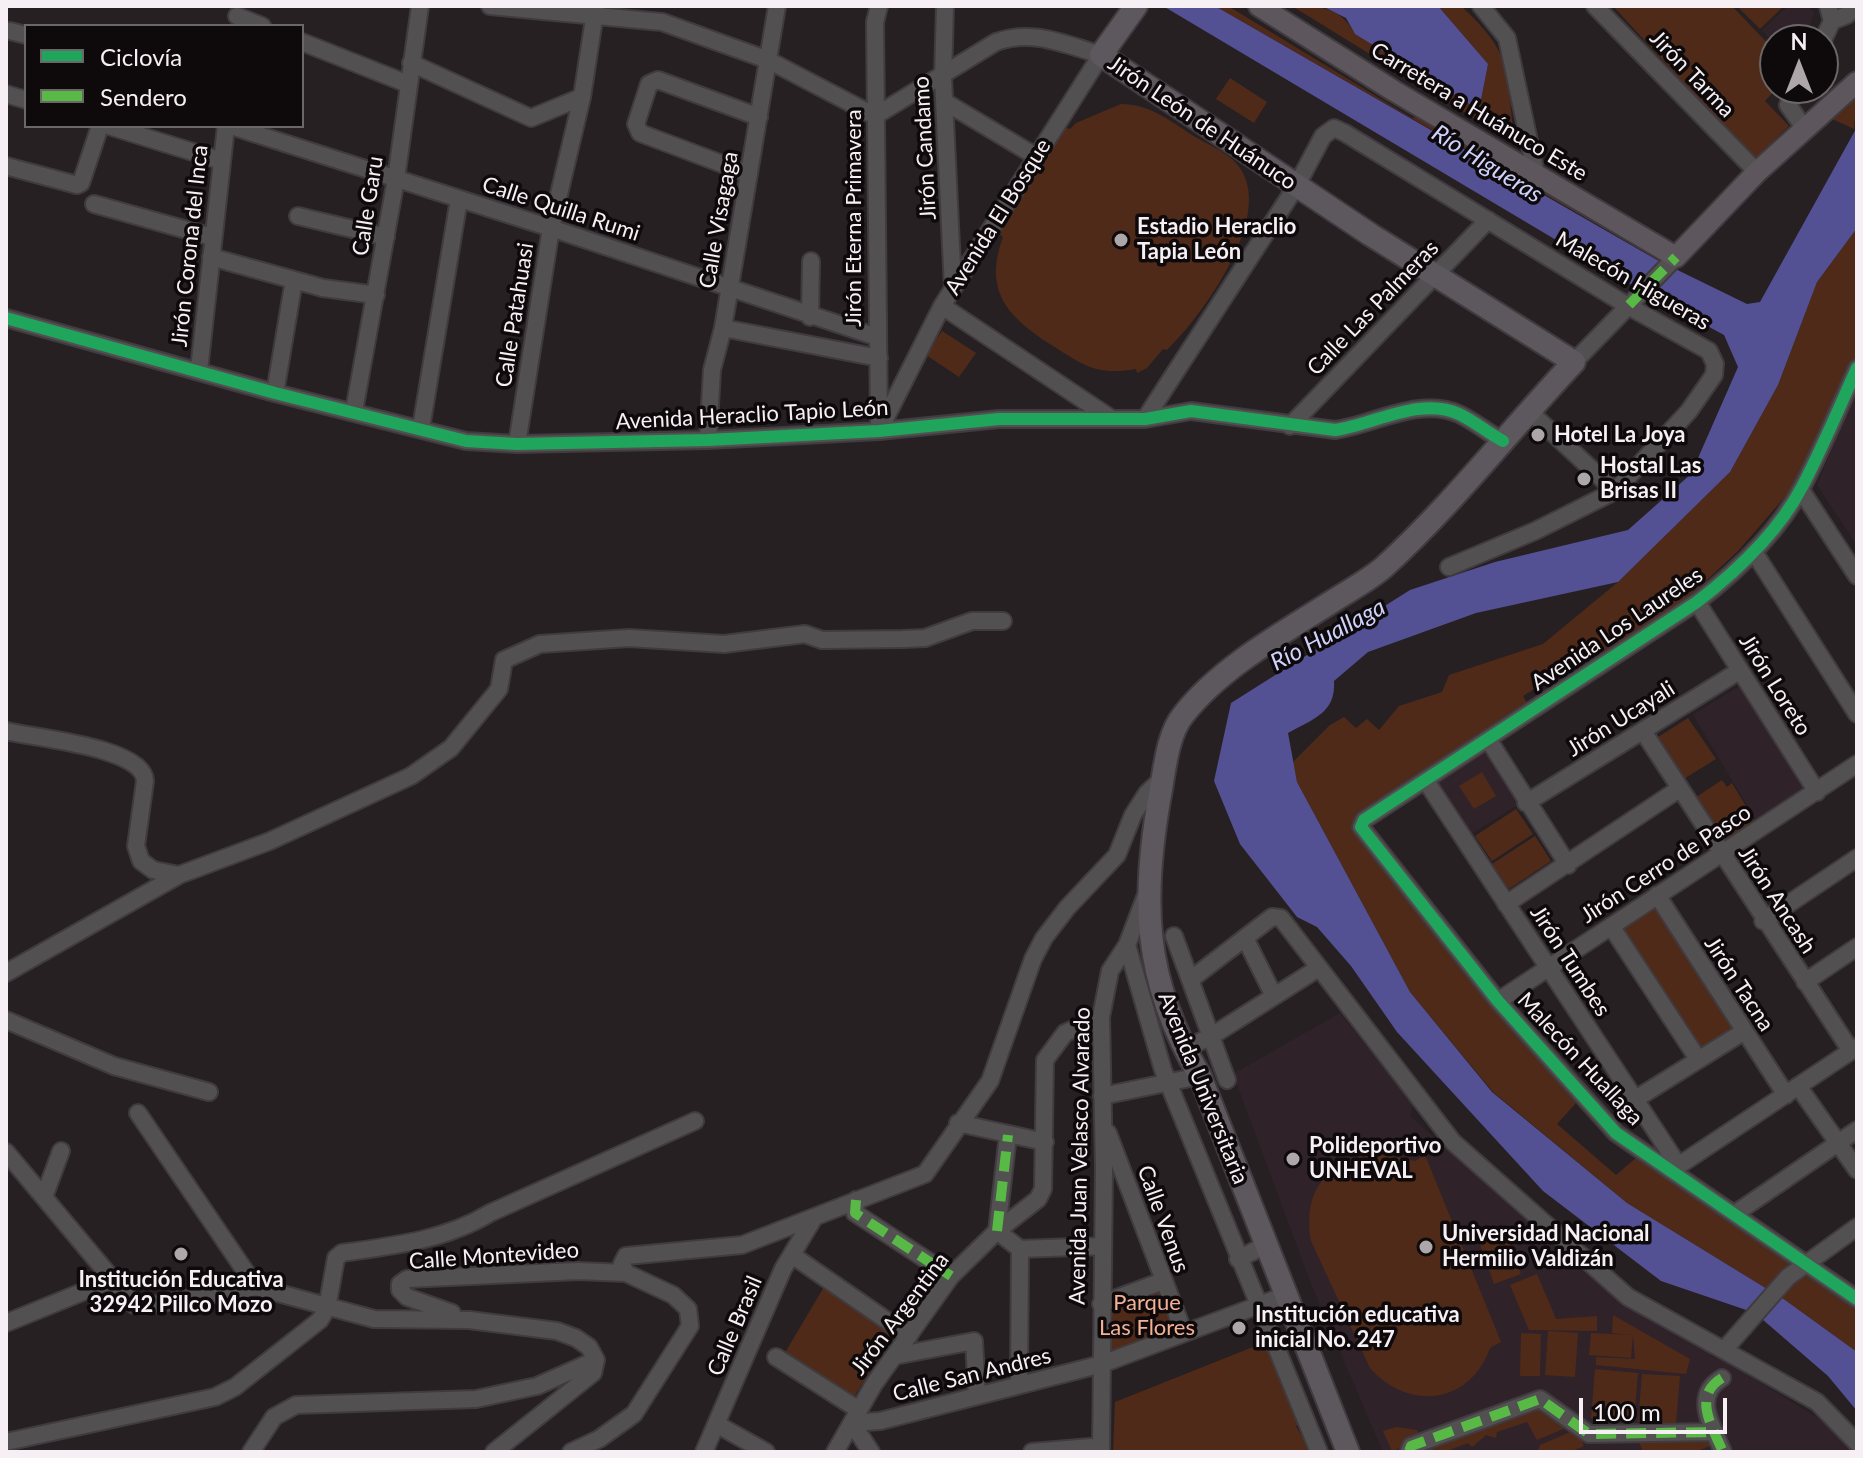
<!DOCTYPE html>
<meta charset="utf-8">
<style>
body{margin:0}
#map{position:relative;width:1863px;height:1458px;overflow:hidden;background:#262023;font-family:Lato,sans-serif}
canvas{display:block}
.frame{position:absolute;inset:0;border:8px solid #f6eff3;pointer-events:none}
.legend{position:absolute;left:24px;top:24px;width:280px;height:104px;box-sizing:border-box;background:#0e0a0c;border:2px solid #6b6668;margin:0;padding:10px 14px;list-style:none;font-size:24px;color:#f6eff3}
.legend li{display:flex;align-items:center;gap:16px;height:40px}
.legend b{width:40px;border:2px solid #6b6668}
.north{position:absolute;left:1759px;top:24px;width:80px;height:80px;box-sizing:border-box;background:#0e0a0c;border:2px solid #6b6668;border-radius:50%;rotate:0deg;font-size:22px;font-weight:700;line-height:32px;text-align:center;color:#f6eff3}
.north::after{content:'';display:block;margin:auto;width:28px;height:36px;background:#ada7aa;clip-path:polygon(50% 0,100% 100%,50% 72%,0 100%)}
.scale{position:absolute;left:1579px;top:1398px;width:148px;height:36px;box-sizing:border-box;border:4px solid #f6eff3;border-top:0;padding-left:10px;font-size:24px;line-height:28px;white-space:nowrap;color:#f6eff3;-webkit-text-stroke:6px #0e0a0c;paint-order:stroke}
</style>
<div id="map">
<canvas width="1863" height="1458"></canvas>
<div class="frame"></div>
<ul class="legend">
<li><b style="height:10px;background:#20a55d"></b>Ciclovía</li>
<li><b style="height:10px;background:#58b947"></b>Sendero</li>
</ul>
<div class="north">N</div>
<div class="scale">100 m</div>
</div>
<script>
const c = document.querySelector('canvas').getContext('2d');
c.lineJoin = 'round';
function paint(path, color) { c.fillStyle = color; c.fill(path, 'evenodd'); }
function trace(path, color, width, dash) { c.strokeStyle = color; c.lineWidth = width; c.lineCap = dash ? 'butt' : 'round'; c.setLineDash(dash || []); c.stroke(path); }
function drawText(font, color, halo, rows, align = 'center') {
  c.font = font + ' Lato,sans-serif'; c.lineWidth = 7; c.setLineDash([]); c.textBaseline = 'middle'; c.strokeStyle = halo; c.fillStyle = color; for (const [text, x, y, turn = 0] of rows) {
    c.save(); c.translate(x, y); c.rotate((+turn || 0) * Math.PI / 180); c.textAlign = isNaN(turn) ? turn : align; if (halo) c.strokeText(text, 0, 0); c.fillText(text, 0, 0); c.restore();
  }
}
paint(new Path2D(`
 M1788,6H1808L1814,13L1805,40H1775V44L1762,30Z
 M1857,389V545L1817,485Z
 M1740,686L1805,788L1756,820L1693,715Z
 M1489,749L1522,802L1470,835L1437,781Z
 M1340,1013L1413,1105L1410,1116L1587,1275L1633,1309L1711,1352V1356L1724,1360L1829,1425L1854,1452H1383L1310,1281L1233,1074Z`), '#302229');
paint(new Path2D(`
 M1215,6H1228L1412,118L1421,116L1668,259V265Z
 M1292,6C1322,6 1340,7 1355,34L1479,110L1488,64L1438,6H1461C1513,54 1506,69 1514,136L1501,135Z
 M1613,6H1732L1775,51L1777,88L1765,101L1789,126L1754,160Z
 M1737,6H1784L1760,29Z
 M1230,78L1267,102L1254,123L1216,99Z
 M1857,92L1854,129L1828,117Z
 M1121,104C1149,104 1169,120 1192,135C1205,143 1222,150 1233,160C1283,206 1203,315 1167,350L1163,349L1147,368L1137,373L1136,369C1096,376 1083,365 1050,344C1008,317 983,291 1003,237L995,230L1063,127L1070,129L1076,123Z
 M1857,228V355L1797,483L1738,551L1679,606L1602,659L1592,653L1523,696L1529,706L1364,811L1351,824L1489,1003L1576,1103L1557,1124L1616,1175L1637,1157L1857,1308V1352L1785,1300L1627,1203L1493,1092L1410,992L1297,782L1293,762L1330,725L1344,717L1356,728L1367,719L1379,730L1399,706L1442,692L1449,675L1543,644L1618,582L1730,472L1778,385L1817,282Z
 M942,331L976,353L959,377L926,355Z
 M1688,718L1716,759L1682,780L1655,739Z
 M1482,772L1496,796L1474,809L1459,786Z
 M1722,780L1727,787L1732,783L1754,820L1720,846L1690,801Z
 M1516,809L1533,834L1492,861L1475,836Z
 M1535,836L1551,861L1509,889L1492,864Z
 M1654,903L1734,1026L1697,1052L1618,926Z
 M1376,1153L1415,1161L1425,1155L1501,1342L1490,1348C1470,1404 1409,1412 1370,1368L1311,1241C1302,1190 1327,1162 1376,1153Z
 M1505,1229L1521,1274L1494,1284L1478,1239Z
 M1537,1274L1556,1319L1597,1316V1331L1529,1330L1510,1285Z
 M1160,1283L1180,1329L1101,1360L1105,1306Z
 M824,1287L894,1333L854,1397L783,1356Z
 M1613,1315L1690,1359L1686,1374L1596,1365V1357L1635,1359L1633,1335L1631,1358L1589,1355L1591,1333L1632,1335L1612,1333Z
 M1548,1331L1578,1333L1575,1377L1545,1375Z
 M1521,1333L1541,1334L1540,1376H1520Z
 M1268,1341L1299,1424L1296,1426L1311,1452H1113L1115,1402Z
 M1595,1369L1638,1373L1634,1421L1591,1418Z
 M1642,1374L1680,1376L1676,1424L1638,1422Z
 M1539,1402L1573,1425L1537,1440L1527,1422L1497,1432L1496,1438L1486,1435L1472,1447L1468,1443L1444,1452H1413Z
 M1396,1427L1417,1430L1421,1440L1392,1451L1383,1431Z
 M1577,1429L1584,1446L1570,1452H1537L1540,1445Z
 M1711,1437L1715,1444L1694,1452H1643L1638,1439Z`), '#502a19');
paint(new Path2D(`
 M1163,6H1215L1657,260L1747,304L1760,302L1857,127V228L1817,282L1778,385L1730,472L1618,582L1476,613L1368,652L1334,681C1336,713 1313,719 1288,733L1297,782L1410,992L1492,1092L1627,1203L1785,1300L1857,1352V1411L1828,1376L1755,1313L1661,1281L1543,1191L1397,1032L1351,966L1317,927L1297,917L1240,844L1214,781L1231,703L1410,590L1495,562L1628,530L1691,474L1738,367L1724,335L1630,284Z
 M1322,6H1438L1488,64L1479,110L1355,34L1346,18Z`), '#535193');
const minor = new Path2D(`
 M490,6L662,22L768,60L875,116L996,42C1033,29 1064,44 1101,55L942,306L879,431
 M879,6L875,22L879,425
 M945,6L943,78L953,288
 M1481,6L1507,38L1536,174
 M1595,6L1757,172
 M237,16L262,26
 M1832,21L1847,15L1854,6
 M10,31L26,35
 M1823,40L1832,21L1828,6
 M302,42L408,84
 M411,63L531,118L582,97
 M1798,88L1788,105L1805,129
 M6,94L26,100
 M945,102L1037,157
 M109,126L222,161
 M231,126L551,228L877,337
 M6,166L77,185L81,183L100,126
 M749,174L640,133L636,124L649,84L658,80L759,117
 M94,204L212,237
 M298,216L386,237
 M211,257L323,288L376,295
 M942,306L1112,419
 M810,317L811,261
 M6,318L275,393L466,441L517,444L708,440L879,431L999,419H1145L1191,411L1335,430C1373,425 1420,396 1459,414C1474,421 1488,433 1503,441
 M723,328L879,358
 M1574,362L1676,257
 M1857,368C1839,408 1822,449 1802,487C1778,533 1737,571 1697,602L1364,820L1361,827L1498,1001L1616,1133L1857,1299
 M199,370L226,126
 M275,393L294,280
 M354,411L396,179L420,6
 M1529,411L1615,491
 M1145,419L1297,185L1323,136L1334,128L1345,133L1628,306L1709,351L1715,364L1714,375L1689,411L1615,491L1535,531L1449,567
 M1290,426L1488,220
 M421,428L459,199
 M708,440L712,370L723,328L777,6
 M517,444L551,228L582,97L596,6
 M1801,490L1857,576
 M1754,552L1857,714
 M1697,602L1817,792
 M6,731C34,738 144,747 145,781L136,846L141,861L153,870L179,875L270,841L411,776L451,748L477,716L499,689L504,660L540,644L629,638L724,644L805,634L822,640L903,639L925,638L972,621H1003
 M1643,731L1851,1051
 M1488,739L1568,865
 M1426,781L1678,1165
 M1526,803L1739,671
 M1657,895L1786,1095
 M1506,904L1679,789
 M1763,921L1857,858
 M1611,926L1698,1059
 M1174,936L1227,1080
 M1245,938L1274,996
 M1127,945L1163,1070L1319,1452
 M6,973L179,875
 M1190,980L1272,917L1281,918L1453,1142L1628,1297L1817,1402L1857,1443
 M1805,982L1857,947
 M1498,1001L1857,764
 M6,1020L114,1066L209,1092
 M1184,1049L1210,1037L1317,969
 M1798,1086L1857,1170
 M1102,1096L1200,1076
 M1634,1100L1743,1032
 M138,1113L256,1287
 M958,1123L1045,1142
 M1108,1133L1184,1333
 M1008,1135L997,1231L1020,1249L1102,1246
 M6,1152L134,1305L145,1306L256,1287L374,1319L469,1320L557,1331L576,1338L589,1347L596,1360L593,1373L494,1452
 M1672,1170L1857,1047
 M44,1197L61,1151
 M856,1200L855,1213L951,1276
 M1736,1213L1857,1130
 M792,1255L909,1336
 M1238,1259L1266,1245
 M1101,1304L1163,1281
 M452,1313L407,1297L400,1290V1284L407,1279L578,1271L626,1273
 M6,1323L112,1280
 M1724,1350L1788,1277L1857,1227
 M894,1356L974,1341L977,1396
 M776,1357L859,1410
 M1722,1378C1692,1396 1712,1426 1723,1452
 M1019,1385L1020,1249
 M718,1425L766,1452
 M6,1442L215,1397L235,1387L320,1320L327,1308L336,1258L342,1253C392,1246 446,1240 490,1213L695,1121
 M1409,1451L1411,1446L1540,1399L1589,1434L1715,1432
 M251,1452L274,1417L296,1405L476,1399L537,1386L596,1360
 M571,1452L599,1439L634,1414L690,1326L688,1309L673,1295L626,1273L622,1264L626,1256L742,1245L925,1174L990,1081L1033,959L1044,938L1067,908L1117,855L1133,815L1147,793L1163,778
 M704,1452L783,1269L812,1221
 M835,1452L874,1384L951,1276L997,1231L1038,1199L1043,1189L1045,1060L1065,1033L1101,1017
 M871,1452L852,1423L880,1421L1102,1364L1286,1295
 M1032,1452L1091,1447
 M1101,1452L1104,1168L1101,1017L1110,971L1127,945L1146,895`);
const major = new Path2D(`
 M1259,6L1394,91L1676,257L1757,172L1857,82`);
const highway = new Path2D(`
 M1136,6L1101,55L1371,235L1574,362C1510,430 1453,504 1384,567C1369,580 1350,590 1333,601C1283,633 1221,667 1184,714C1168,733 1165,766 1161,789C1141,897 1142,979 1200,1076L1348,1452`);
trace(minor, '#403b3e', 20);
trace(major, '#403b3e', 24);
trace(highway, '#403b3e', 26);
trace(minor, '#535052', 16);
trace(major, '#5d565d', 20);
trace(highway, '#5d575e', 22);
trace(new Path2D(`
 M1629,305L1676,257
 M856,1200L855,1213L951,1276
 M997,1231L1008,1135
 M1722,1378C1692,1396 1712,1426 1723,1452
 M1409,1451L1411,1446L1540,1399L1589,1434L1715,1432`), '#58b947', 10, [20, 10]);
trace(new Path2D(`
 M6,318L275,393L466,441L517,444L708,440L879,431L999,419H1145L1191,411L1335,430C1373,425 1420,396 1459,414C1474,421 1488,433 1503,441
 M1857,368C1839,408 1822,449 1802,487C1778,533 1737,571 1697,602L1364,820L1361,827L1498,1001L1616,1133L1857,1299`), '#20a55d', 12);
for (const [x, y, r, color] of [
 [1121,240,8,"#ada7aa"],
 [1538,435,8,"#ada7aa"],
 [1584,479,8,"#ada7aa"],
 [1293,1159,8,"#ada7aa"],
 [1426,1247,8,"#ada7aa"],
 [181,1254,8,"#ada7aa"],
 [1239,1328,8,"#ada7aa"]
]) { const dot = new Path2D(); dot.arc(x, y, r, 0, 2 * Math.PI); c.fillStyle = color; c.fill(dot); trace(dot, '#0e0a0c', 3); }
drawText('22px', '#f6eff3', '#0e0a0c', [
 ["Jirón Tarma",1692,74,46],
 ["Carretera a Huánuco Este",1479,112,31],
 ["Jirón León de Huánuco",1202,123,34],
 ["Jirón Candamo",925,148,-93],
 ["Calle Garu",368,206,-81],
 ["Calle Quilla Rumi",561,209,18],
 ["Avenida El Bosque",998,217,-58],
 ["Jirón Eterna Primavera",854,218,-90],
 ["Calle Visagaga",719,220,-80],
 ["Jirón Corona del Inca",190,246,-84],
 ["Malecón Higueras",1633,281,30],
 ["Calle Las Palmeras",1373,308,-46],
 ["Calle Patahuasi",515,315,-81],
 ["Avenida Heraclio Tapio León",752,415,-3],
 ["Avenida Los Laureles",1617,629,-34],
 ["Jirón Loreto",1775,685,58],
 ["Jirón Ucayali",1621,719,-32],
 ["Jirón Cerro de Pasco",1666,864,-33],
 ["Jirón Ancash",1777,900,57],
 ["Jirón Tumbes",1570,961,57],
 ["Jirón Tacna",1739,984,57],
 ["Malecón Huallaga",1580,1059,47],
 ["Avenida Universitaria",1203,1088,68],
 ["Avenida Juan Velasco Alvarado",1080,1156,-89],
 ["Calle Venus",1163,1219,70],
 ["Calle Montevideo",494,1256,-4],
 ["Jirón Argentina",900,1314,-53],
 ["Calle Brasil",735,1326,-67],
 ["Calle San Andres",972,1375,-14]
]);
drawText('bold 22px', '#f6eff3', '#0e0a0c', [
 ["Estadio Heraclio",1137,227],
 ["Tapia León",1137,252],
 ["Hotel La Joya",1554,435],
 ["Hostal Las",1600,466],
 ["Brisas II",1600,491],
 ["Polideportivo",1309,1146],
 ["UNHEVAL",1309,1171],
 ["Universidad Nacional",1442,1234],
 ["Hermilio Valdizán",1442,1259],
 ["Institución Educativa",181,1280,"center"],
 ["32942 Pillco Mozo",181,1305,"center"],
 ["Institución educativa",1255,1315],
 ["inicial No. 247",1255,1340]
], 'left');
drawText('22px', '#f3b196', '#0e0a0c', [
 ["Parque",1147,1303],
 ["Las Flores",1147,1328]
]);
drawText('italic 24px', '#cfd2fc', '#0e0a0c', [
 ["Río Higueras",1487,164,32],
 ["Río Huallaga",1328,635,-28]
]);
</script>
